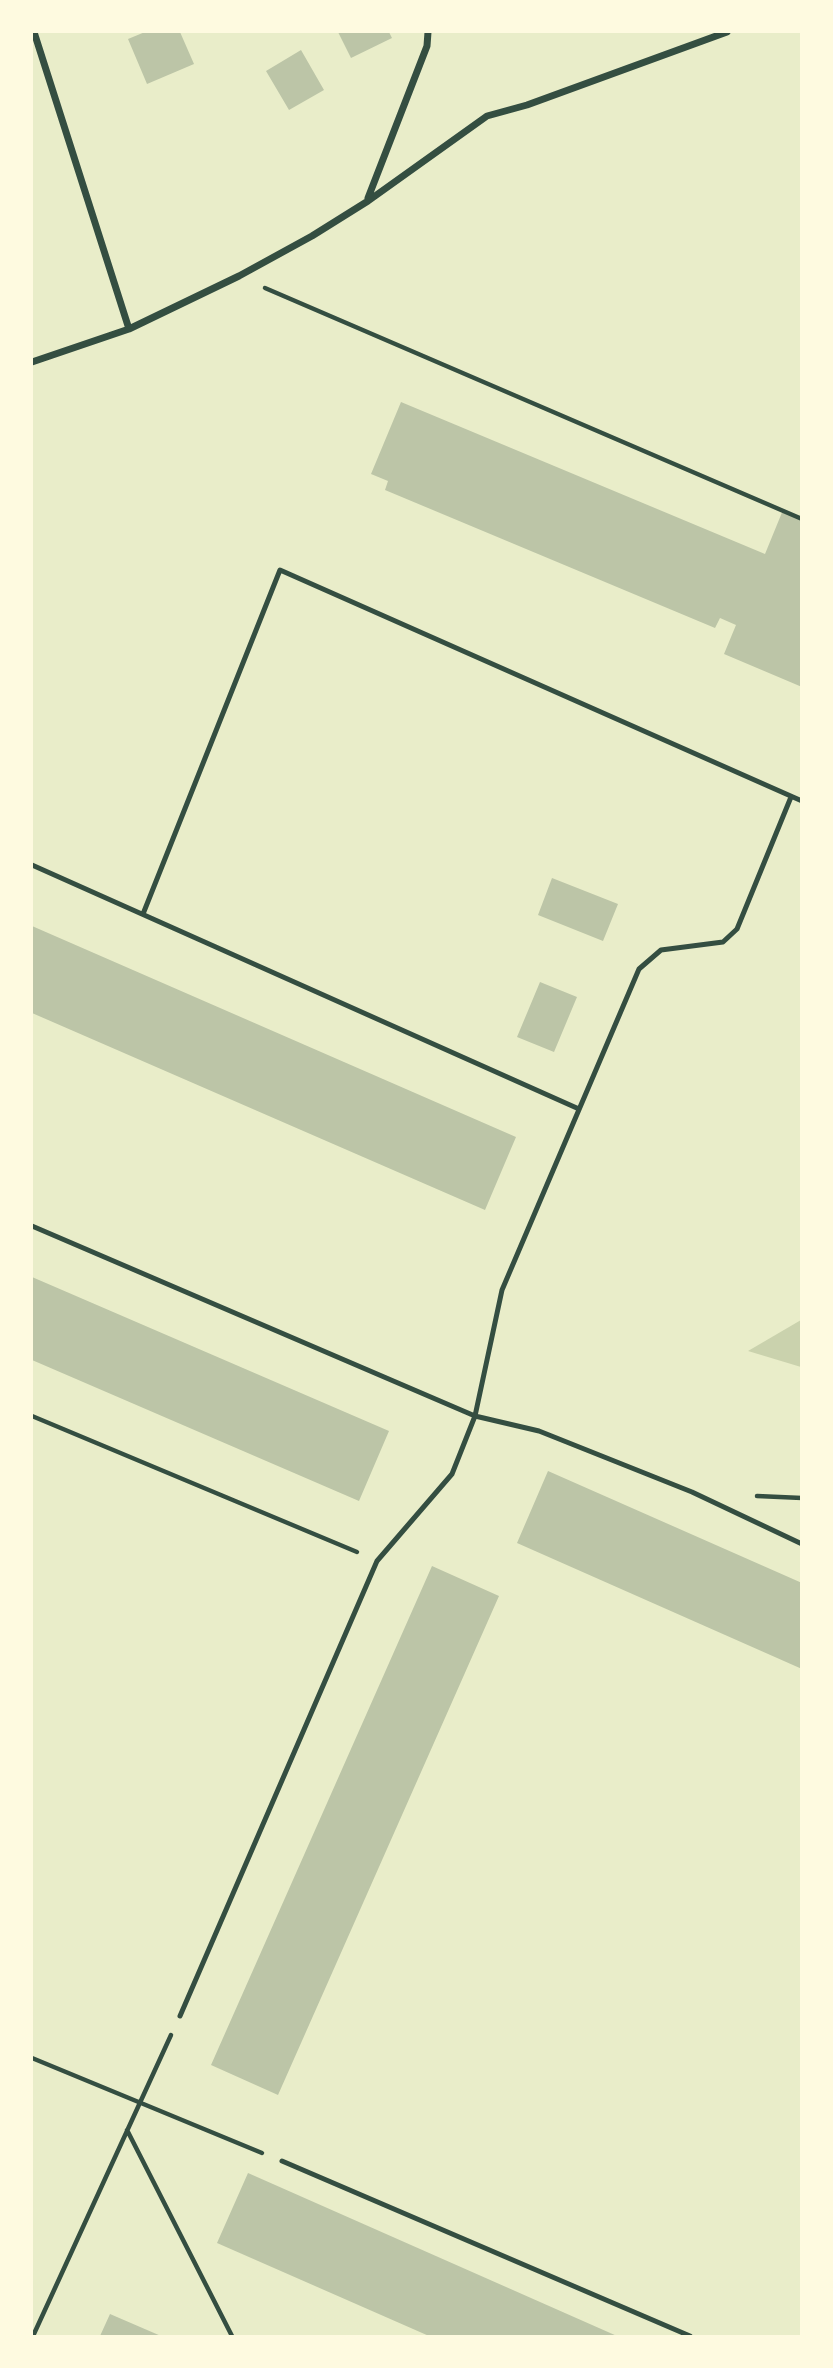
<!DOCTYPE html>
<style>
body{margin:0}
#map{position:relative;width:833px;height:2368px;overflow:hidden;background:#e9edc9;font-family:Helvetica,sans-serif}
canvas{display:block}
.frame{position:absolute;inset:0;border:33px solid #fefae0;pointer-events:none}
</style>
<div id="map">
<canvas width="833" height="2368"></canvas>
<div class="frame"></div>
</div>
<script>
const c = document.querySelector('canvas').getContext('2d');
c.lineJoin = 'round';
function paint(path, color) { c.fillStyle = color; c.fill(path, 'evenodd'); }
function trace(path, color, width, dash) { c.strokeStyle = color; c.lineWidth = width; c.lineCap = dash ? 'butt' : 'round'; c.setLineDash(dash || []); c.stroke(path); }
paint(new Path2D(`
 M801,1320V1367L748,1351Z`), '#cad2ad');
paint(new Path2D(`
 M145,32H180L194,64L147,84L128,39Z
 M338,32H389L392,38L351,58Z
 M301,50L324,90L289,110L266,71Z
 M401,402L765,554L783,510L802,518V687L724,654L736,625L720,618L715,628L385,490L388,481L371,474Z
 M552,878L618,904L603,941L538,915Z
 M32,926L516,1137L485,1210L32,1013Z
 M540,982L577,997L554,1052L517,1037Z
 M32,1277L389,1431L359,1501L32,1360Z
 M548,1471L802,1583V1669L517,1543Z
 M432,1566L499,1596L278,2095L211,2065Z
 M248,2173L617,2336H429L217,2243Z
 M110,2314L161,2336H100Z`), '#bcc5a7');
trace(new Path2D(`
 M265,288L802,519
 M32,1416L357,1552
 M757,1496L802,1498
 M32,2058L262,2153
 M127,2130L232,2336
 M33,2336L171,2035`), '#344e41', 4.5);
trace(new Path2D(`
 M32,865L579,1109
 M143,914L280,570L802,801
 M32,1226L475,1416L539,1431L692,1492L802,1544
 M180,2016L377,1561L452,1474L475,1416L502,1290L639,969L661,950L723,942L737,929L791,797
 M282,2161L690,2336`), '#344e41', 5);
trace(new Path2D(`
 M34,32L129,329
 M368,198L427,46L428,32
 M32,362L129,329L239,276L312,236L368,201L487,116L527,105L727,32`), '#344e41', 7);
</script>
